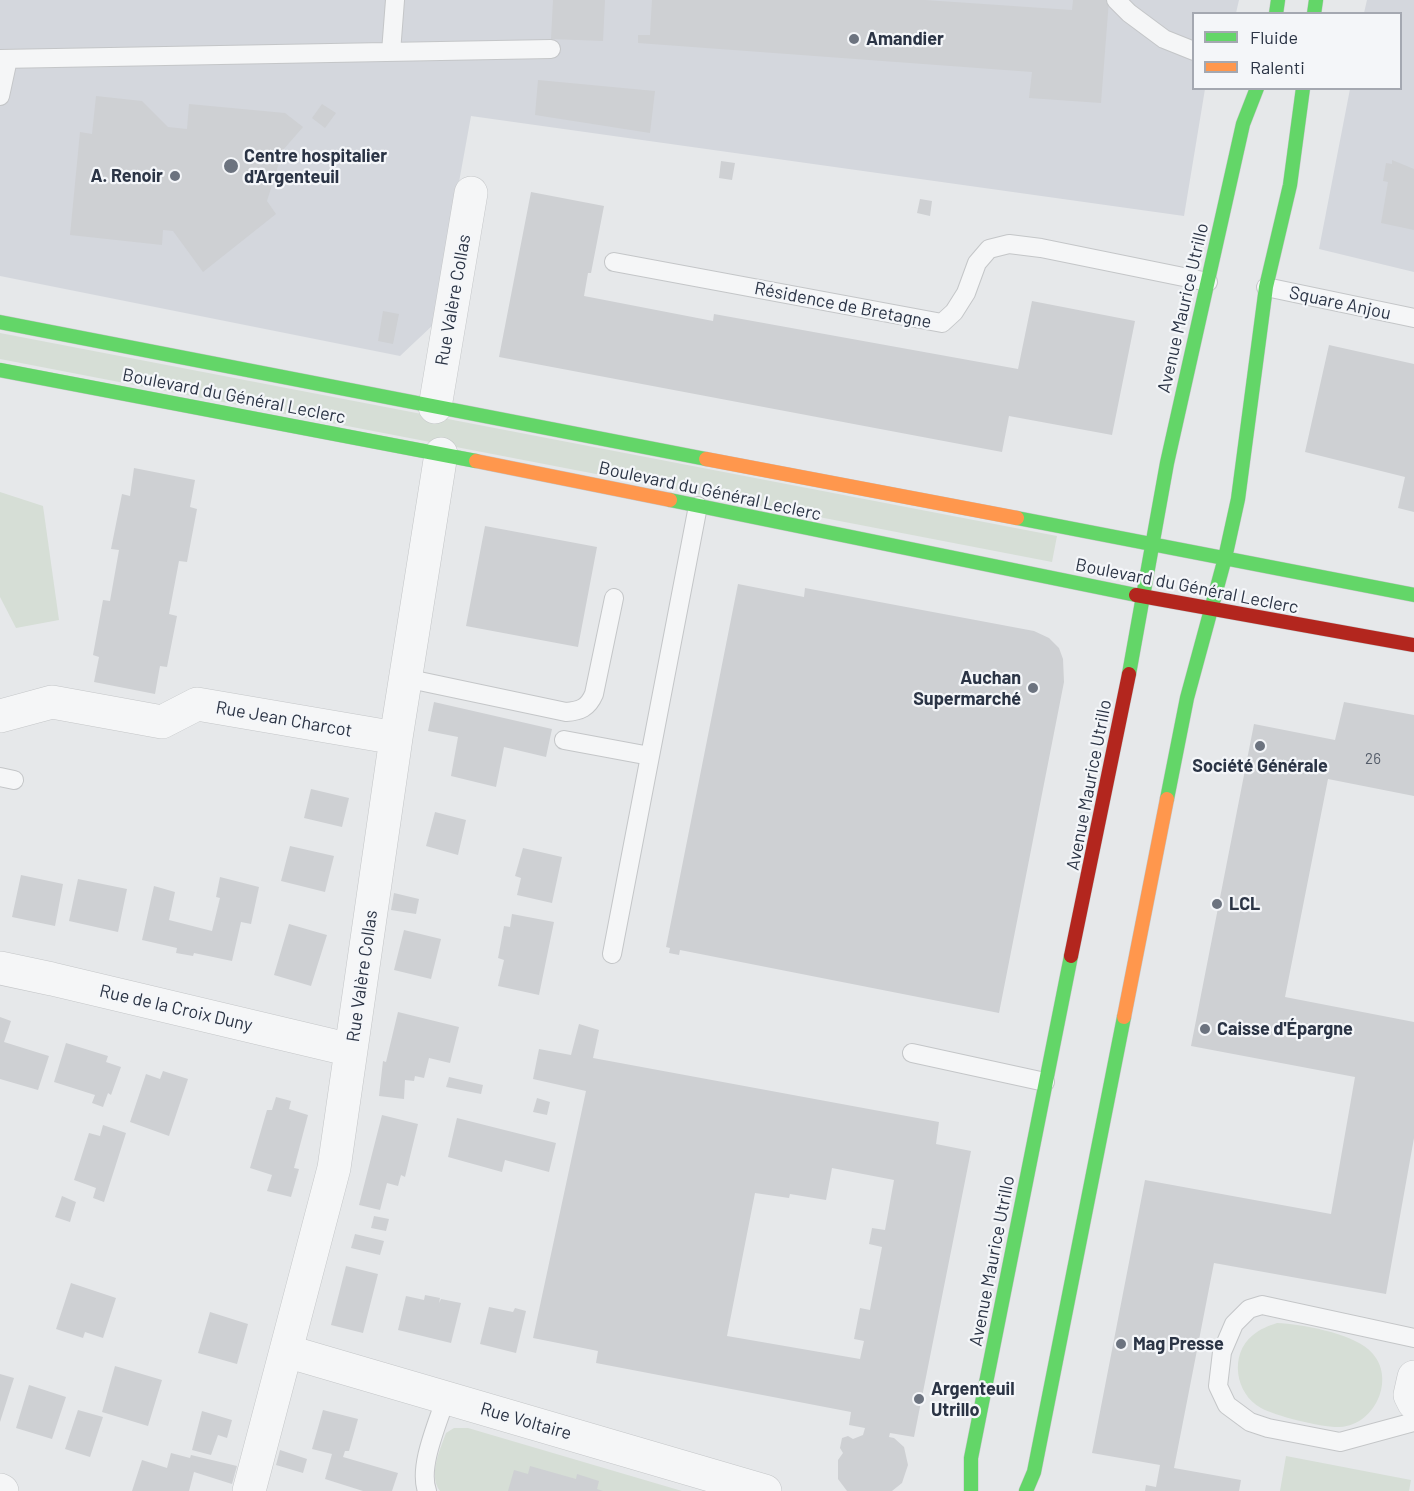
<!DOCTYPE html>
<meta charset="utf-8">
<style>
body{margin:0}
#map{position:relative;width:1414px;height:1491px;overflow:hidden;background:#e6e8ea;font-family:Barlow,sans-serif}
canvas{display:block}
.legend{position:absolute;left:1192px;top:12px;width:210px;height:78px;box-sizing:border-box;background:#f4f6f9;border:2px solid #a4a8b1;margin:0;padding:8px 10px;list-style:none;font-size:18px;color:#2b3445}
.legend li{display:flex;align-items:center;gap:12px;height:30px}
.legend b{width:30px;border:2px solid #a4a8b1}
</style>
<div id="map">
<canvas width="1414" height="1491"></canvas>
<ul class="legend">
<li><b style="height:8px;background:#63d668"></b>Fluide</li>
<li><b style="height:8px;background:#ff974d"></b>Ralenti</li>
</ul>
</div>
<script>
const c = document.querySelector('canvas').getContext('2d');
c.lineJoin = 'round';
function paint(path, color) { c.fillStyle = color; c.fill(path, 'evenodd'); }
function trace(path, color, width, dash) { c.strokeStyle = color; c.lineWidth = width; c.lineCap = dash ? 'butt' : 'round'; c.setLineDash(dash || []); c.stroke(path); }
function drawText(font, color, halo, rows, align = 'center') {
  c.font = font + ' Barlow,sans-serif'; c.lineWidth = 4.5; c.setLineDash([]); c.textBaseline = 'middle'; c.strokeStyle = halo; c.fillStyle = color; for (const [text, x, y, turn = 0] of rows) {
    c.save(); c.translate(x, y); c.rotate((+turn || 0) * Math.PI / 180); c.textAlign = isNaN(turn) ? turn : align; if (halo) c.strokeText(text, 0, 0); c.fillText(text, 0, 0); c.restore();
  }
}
paint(new Path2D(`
 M0,0H1239L1236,13L1194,14V88L1205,89L1184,216L471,116L433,325L400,356L0,276Z
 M1367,0H1414V272L1319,249L1350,89L1400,88V14L1364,13Z`), '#d4d7dd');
paint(new Path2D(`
 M0,333L1057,536L1052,562L0,359Z
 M0,492L43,506L59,620L16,628L0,597Z
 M1277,1323C1302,1324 1349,1333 1368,1349C1398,1374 1377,1425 1340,1427C1324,1428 1275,1416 1261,1408C1235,1394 1229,1354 1253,1335C1260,1329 1268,1326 1277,1323Z
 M454,1428H468L682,1491H440C428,1475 440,1450 446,1433Z
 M1286,1456L1411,1480L1409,1491H1280Z`), '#d6ded6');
paint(new Path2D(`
 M553,0H605L603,41L551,39Z
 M652,0H925L1072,10L1073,0H1109L1101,103L1029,98L1032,72L638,43V35H650Z
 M538,80L655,91L650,133L535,115Z
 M96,96L142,101L168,127L187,129L189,104L285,113L303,127L283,150L267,201L276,214L203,272L173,231L163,230L162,245L70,235L80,132L92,134Z
 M322,104L336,113L325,128L312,118Z
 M1392,160L1414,169V230L1381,223L1388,182L1383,181L1386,163L1392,164Z
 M721,161L735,163L732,180L719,178Z
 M531,192L604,206L591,273H588L584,296L713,321L714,314L1018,369L1032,301L1135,321L1112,435L1009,416L1002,452L499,357Z
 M920,199L932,201L930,216L917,213Z
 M383,311L399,314L393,344L378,341Z
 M1329,345L1414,364V512L1398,508L1405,477L1305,452Z
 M134,468L195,480L190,507L197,509L187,562L179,561L169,614L177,616L167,667L160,666L155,694L94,682L99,657L93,655L103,600L110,601L119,550L111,549L122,494L130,496Z
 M485,526L597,547L578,647L466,626Z
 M738,584L804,597L805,588L1034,631L1049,638L1059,648L1063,659L1064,682L999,1013L680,950L679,955L669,953L670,948L666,947Z
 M434,702L552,729L546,757L504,747L496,787L451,776L458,737L428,731Z
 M1344,702L1414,715V796L1328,779L1285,997L1414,1022V1138L1386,1294L1214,1263L1174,1468L1241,1480L1239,1491H1145L1146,1485L1156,1487L1160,1465L1092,1453L1145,1180L1331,1214L1355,1077L1191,1046L1254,724L1335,740Z
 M311,789L349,798L342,827L304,818Z
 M435,812L466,820L458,855L426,846Z
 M290,846L334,856L325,892L281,881Z
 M523,848L562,857L552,903L517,895L521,878L515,876Z
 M21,875L63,884L55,926L12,917Z
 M220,877L259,887L251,924L241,922L232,961L194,953L193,956L176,953L177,948L142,940L154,886L175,892L169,920L212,931L220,898L216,897Z
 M78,879L127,889L118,932L69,921Z
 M394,893L419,899L416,914L391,910Z
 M512,914L554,922L539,995L498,986L504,960L498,958L499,953L504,926L510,927Z
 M289,924L327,935L311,986L274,975Z
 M404,930L441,939L431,979L394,970Z
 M398,1012L459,1027L450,1063L429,1058L424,1078L415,1076L414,1081L405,1080L404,1099L379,1096L383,1061L386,1062Z
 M0,1017L11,1021L4,1042L49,1056L38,1090L0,1079Z
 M579,1024L599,1030L593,1058L939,1122L936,1144L971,1151L914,1437L890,1433L889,1437L894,1438L904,1447L908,1465L902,1483L892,1491H847L838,1479V1460L843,1453L840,1448L842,1438L848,1436L853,1439L863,1435L865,1428L849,1425L851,1412L596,1363L598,1351L533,1338L586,1091L533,1079L539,1049L571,1055ZM832,1168L894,1180L885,1230L872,1228L869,1244L882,1247L870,1310L860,1308L854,1339L864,1341L860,1359L727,1336L755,1193L789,1198L790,1194L826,1200Z
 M66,1043L108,1056L106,1062L121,1067L111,1095L108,1093L103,1107L92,1103L95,1095L54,1082Z
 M163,1071L188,1079L169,1136L130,1122L146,1074L160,1079Z
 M449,1077L483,1085L481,1094L446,1087Z
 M276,1097L291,1101L289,1109L308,1115L294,1168L299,1169L291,1197L267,1191L272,1175L250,1168L267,1110H272Z
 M537,1098L550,1102L547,1115L533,1112Z
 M382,1115L418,1124L405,1177L401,1175L398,1186L387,1183L380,1210L359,1205Z
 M457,1118L556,1143L549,1172L505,1160L502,1172L448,1157Z
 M103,1125L126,1133L104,1202L93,1198L96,1188L74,1180L89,1133L100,1136Z
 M62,1196L76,1202L70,1222L55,1217Z
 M374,1216L389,1219L386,1231L371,1228Z
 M355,1234L384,1241L380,1255L351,1248Z
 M346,1266L378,1274L363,1333L331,1325Z
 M71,1283L116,1298L103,1338L85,1332L83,1338L56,1329Z
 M425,1295L440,1298L439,1303L441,1299L461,1303L451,1343L398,1330L406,1296L424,1300Z
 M489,1307L513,1312L515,1308L526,1311L516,1353L480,1344Z
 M210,1312L248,1324L237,1364L198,1353Z
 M115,1366L162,1380L148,1426L102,1412Z
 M0,1374L14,1378L0,1422Z
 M29,1385L66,1397L52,1439L16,1428Z
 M78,1410L103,1417L90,1457L65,1449Z
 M323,1410L358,1419L349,1451H345L343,1457L398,1473L392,1491H363L325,1479L332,1454L312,1449Z
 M202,1411L232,1420L227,1438L218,1435L211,1455L192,1450Z
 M280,1450L307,1459L303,1473L276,1465Z
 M171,1453L190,1458L191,1455L237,1466L232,1484L194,1472L189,1491H132L142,1460L167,1468Z
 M530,1466L576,1479L577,1474L599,1481L597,1489L603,1491H508L514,1470L528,1474Z`), '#ced0d3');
const lane = new Path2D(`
 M1116,0L1129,13L1164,39L1194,51
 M391,52L395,0
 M0,59L551,49
 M0,96L8,59
 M614,262L942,323L954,312L966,293L977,263L989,249L1009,244L1041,248L1208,282
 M1266,287L1414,318
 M405,678L566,712C580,711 588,708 594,694L614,598
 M564,740L650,756
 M0,777L14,780
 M612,954L698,506
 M912,1053L1045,1082
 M1414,1338L1262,1305L1249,1309L1234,1324L1222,1352L1218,1386L1227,1405L1250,1422L1268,1428L1340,1442L1414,1422
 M427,1491C418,1466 438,1423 446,1397`);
const street = new Path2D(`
 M435,407L471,193
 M0,716L52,702L162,722L197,704L396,738
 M0,968L52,979L351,1050
 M286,1351L765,1491
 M1414,1377L1410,1395L1414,1403
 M0,1490L2,1491
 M249,1491L334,1168L396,738L441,454`);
const fast = new Path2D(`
 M1276,14L1278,0
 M1314,14L1316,0
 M0,322L706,459
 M0,370L476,461
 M670,500L1136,595
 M1017,518L1414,595
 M1129,674L1167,463L1243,124L1257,88
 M1167,799L1187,698L1225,558L1238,499L1266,287L1290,185L1303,88
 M971,1491V1458L1071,956
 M1026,1491L1034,1472L1124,1017`);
const slow = new Path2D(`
 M706,459L1017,518
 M476,461L670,500
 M1124,1017L1167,799`);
const jam = new Path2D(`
 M1136,595L1414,645
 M1071,956L1129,674`);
trace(lane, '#c4c6c8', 20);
trace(street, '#c4c6c8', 34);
trace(fast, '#c4c6c8', 15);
trace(slow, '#c4c6c8', 15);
trace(jam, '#c4c6c8', 15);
trace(lane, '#f5f6f7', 18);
trace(street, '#f5f6f7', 33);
trace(fast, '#63d668', 14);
trace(slow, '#ff974d', 14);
trace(jam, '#b3261e', 14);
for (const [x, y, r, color] of [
 [854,39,6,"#6c737f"],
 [231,166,8,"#6c737f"],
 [175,176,6,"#6c737f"],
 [1033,688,6,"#6c737f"],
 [1260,746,6,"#6c737f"],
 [1217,904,6,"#6c737f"],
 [1205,1029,6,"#6c737f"],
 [1121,1344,6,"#6c737f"],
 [919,1399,6,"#6c737f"]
]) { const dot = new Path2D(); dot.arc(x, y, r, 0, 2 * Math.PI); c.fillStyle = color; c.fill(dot); trace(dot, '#f4f6f9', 2); }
drawText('15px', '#545c69', null, [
 ["26",1373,759]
]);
drawText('bold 18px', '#2b3445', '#f4f6f9', [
 ["Amandier",866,39],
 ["Centre hospitalier",244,156],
 ["d'Argenteuil",244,177],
 ["A. Renoir",163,176,"right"],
 ["Auchan",1021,678,"right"],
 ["Supermarché",1021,699,"right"],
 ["Société Générale",1260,766,"center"],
 ["LCL",1229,904],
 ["Caisse d'Épargne",1217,1029],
 ["Mag Presse",1133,1344],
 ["Argenteuil",931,1389],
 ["Utrillo",931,1410]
], 'left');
drawText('18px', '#2b3445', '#f4f6f9', [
 ["Rue Valère Collas",453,300,-80],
 ["Square Anjou",1340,303,12],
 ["Résidence de Bretagne",843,305,11],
 ["Avenue Maurice Utrillo",1183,308,-77],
 ["Boulevard du Général Leclerc",234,396,11],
 ["Boulevard du Général Leclerc",710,491,12],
 ["Boulevard du Général Leclerc",1187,586,11],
 ["Rue Jean Charcot",284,719,10],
 ["Avenue Maurice Utrillo",1089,785,-79],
 ["Rue Valère Collas",362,976,-82],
 ["Rue de la Croix Duny",176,1008,13],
 ["Avenue Maurice Utrillo",992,1261,-79],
 ["Rue Voltaire",526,1421,16]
]);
</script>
